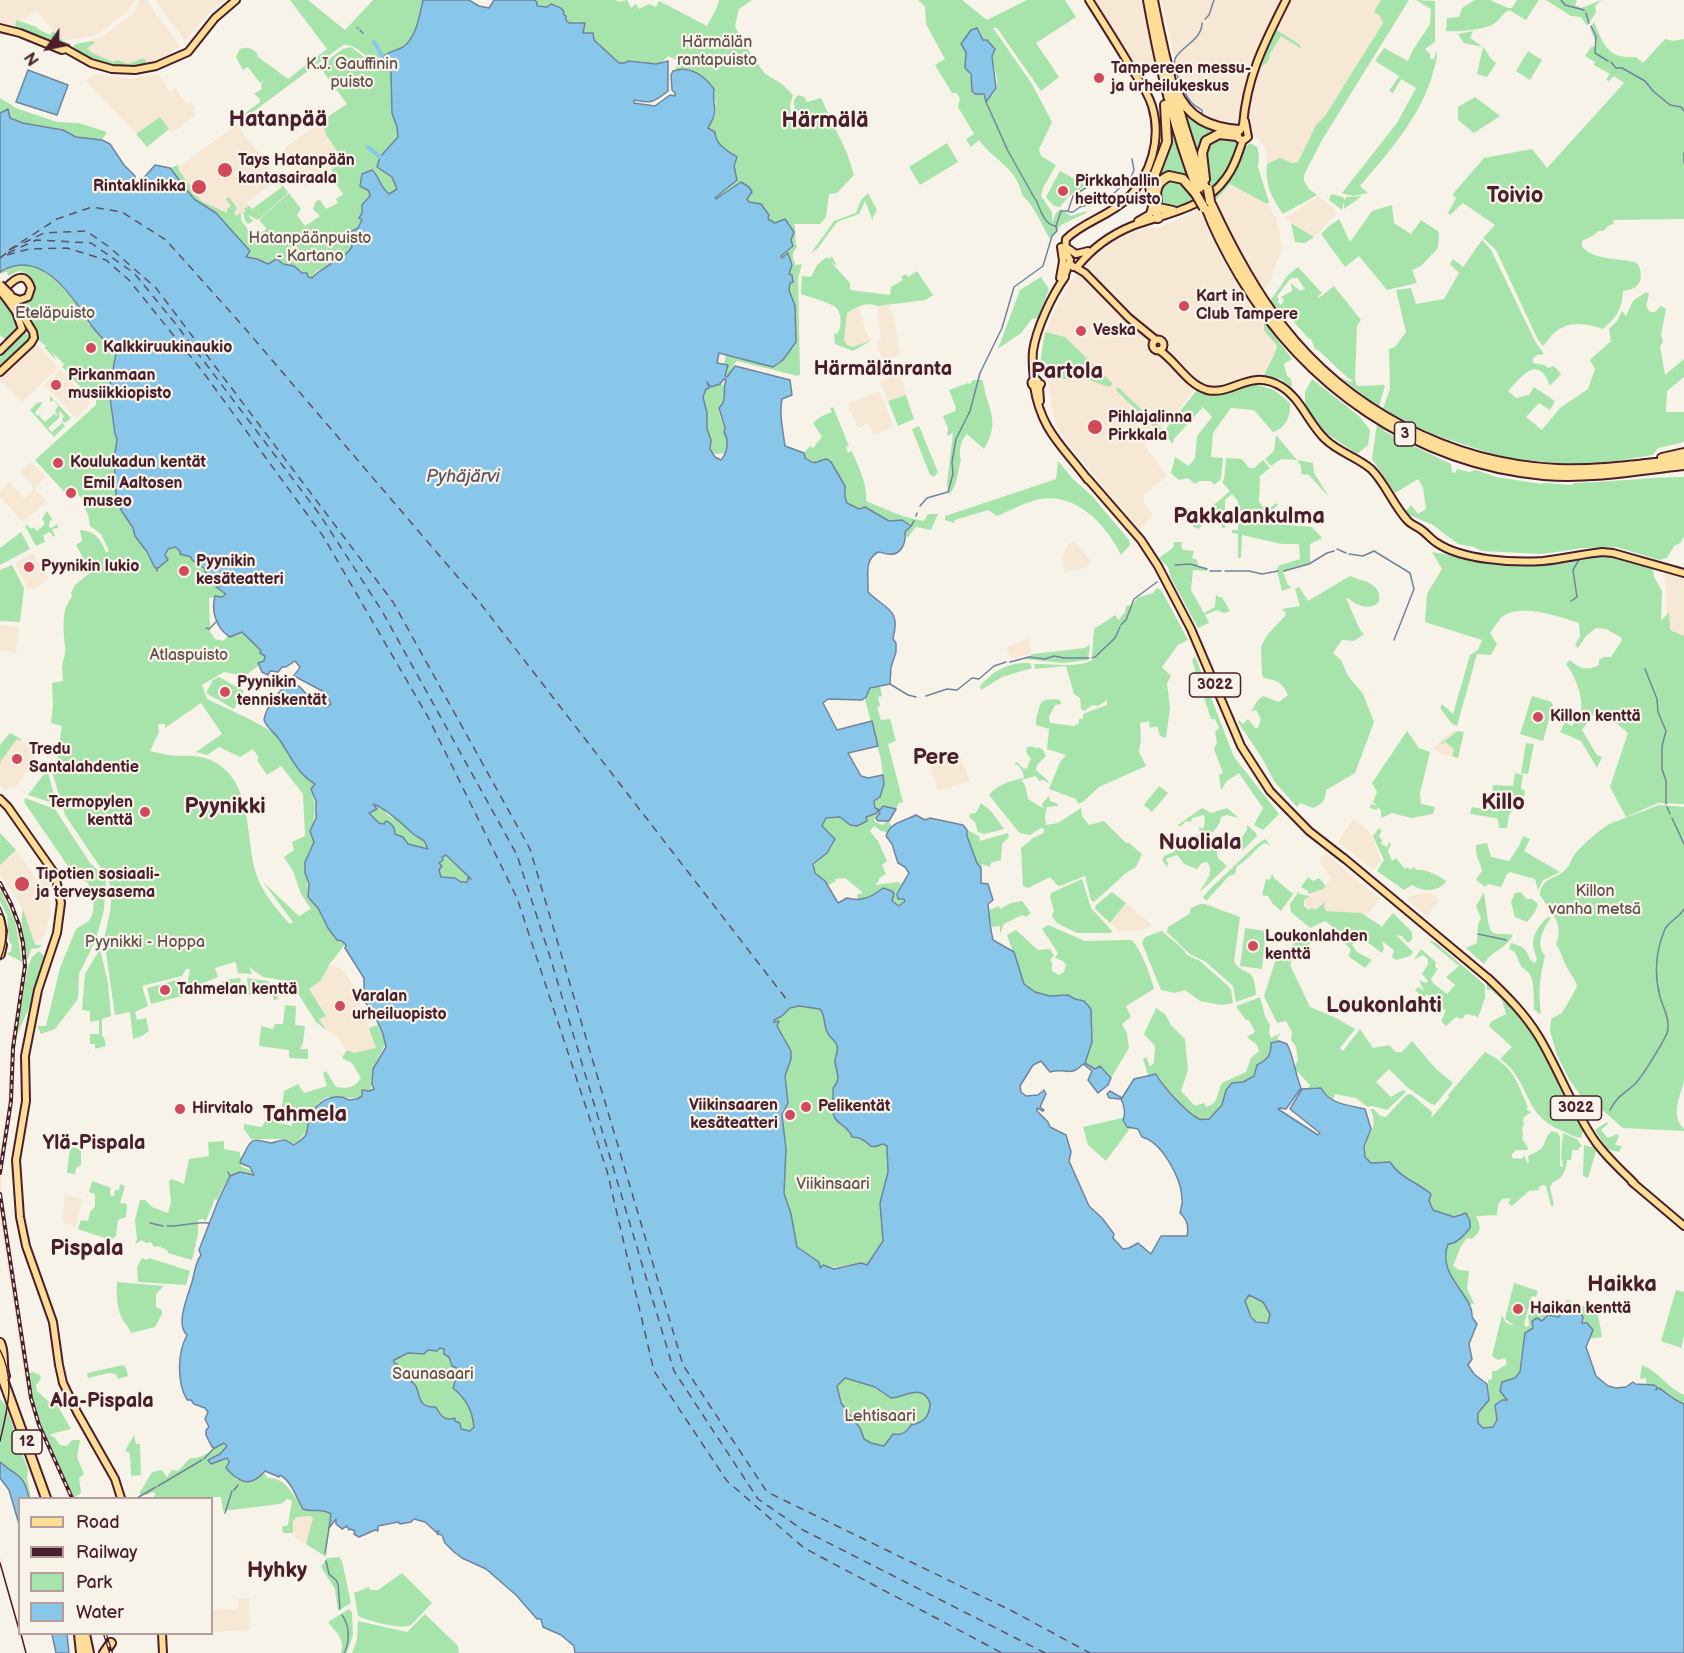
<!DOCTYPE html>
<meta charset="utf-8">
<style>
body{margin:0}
#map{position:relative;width:1684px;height:1653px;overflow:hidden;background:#f7f3e8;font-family:"Balsamiq Sans",sans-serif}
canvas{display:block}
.legend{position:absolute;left:18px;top:1497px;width:195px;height:138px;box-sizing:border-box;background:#f7f3e8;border:2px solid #b29e9c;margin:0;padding:8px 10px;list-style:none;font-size:18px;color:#4a1f2b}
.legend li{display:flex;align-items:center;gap:12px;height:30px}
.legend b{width:30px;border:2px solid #b29e9c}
.north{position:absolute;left:18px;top:18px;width:60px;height:60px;-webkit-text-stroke:4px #f7f3e8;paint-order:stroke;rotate:236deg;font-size:16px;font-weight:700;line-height:24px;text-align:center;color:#4a1f2b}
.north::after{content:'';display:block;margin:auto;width:21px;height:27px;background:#4a1f2b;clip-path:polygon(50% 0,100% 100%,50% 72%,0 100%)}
</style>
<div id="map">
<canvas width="1684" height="1653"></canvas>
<ul class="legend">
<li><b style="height:8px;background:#fedd96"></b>Road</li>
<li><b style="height:8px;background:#4a1f2b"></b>Railway</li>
<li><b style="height:16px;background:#a6e4ab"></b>Park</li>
<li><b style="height:16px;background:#89c7ea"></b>Water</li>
</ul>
<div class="north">N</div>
</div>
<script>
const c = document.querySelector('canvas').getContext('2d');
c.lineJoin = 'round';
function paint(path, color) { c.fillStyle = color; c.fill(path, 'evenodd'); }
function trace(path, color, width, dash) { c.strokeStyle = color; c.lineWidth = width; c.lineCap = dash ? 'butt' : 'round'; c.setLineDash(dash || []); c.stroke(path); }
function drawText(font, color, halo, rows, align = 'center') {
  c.font = font + ' "Balsamiq Sans",sans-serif'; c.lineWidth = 4.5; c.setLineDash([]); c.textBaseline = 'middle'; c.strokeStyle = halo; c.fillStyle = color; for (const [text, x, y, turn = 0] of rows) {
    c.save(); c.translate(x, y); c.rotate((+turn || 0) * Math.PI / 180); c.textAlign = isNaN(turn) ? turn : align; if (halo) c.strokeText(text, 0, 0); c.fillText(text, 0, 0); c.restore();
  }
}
paint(new Path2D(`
 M0,0H134L128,11L97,35L63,41L36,10L22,21L16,20L14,26L0,25Z
 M139,0H146L180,46L160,59L134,66L110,65L89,58L73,49L79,43L100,38L135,12Z
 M155,0H226L211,11L185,41Z
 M1093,0H1143L1155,65L1139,75Z
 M1161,0H1381L1374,12L1380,16L1383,23L1325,116L1316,125L1298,162L1292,163L1280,158L1267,164L1268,156L1264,145L1253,135L1248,125L1240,123L1235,125L1214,121L1203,109L1193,102L1182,84L1176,63Z
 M157,73L170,92L175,88L187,104L191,102L196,109L193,111L196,115L172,133L160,117L136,134L86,81L97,74L131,79Z
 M237,124L278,180L247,202L250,207L234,219L230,214L201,201L177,168Z
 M318,124L324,128L345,158L306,188L285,156L284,151L287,146Z
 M1230,184L1268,204L1277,220L1282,248L1271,280L1264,290L1260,289L1246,265L1216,202Z
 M1319,197L1334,209L1337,214L1314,237L1285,218Z
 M1199,210L1226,266L1263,323L1264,330L1277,346L1276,353L1267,365L1264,376H1254L1215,387L1200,382L1173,417L1144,444L1167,476L1144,495L1143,502L1153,516L1139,530L1066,441L1056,425L1051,406L1052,397L1046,379L1042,376V341L1058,303L1071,280L1080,271L1091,257L1116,239L1145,228H1159Z
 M889,304L890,312H893L900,354L883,361L877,345L878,341L881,340L877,306Z
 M858,306L866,333L872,340L853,347L847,345L844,340L847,313Z
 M35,342L58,368L22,402L0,380V374Z
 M61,370L90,403L76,418L44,385Z
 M901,373L906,395L888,401L880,382Z
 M879,391L894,427L874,435L869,424L858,428L848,404Z
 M31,462L46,477L35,488L47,501L23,522L0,497V491L9,482L24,498L34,488L20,472Z
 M1075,540L1091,562L1086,568L1064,572L1062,558L1067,546Z
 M33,553L49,579L33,589L27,588L25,581L15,563Z
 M1665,571L1684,576V636L1668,629Z
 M0,625L19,627L16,653L0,650Z
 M1029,638L1031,654L1011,659L1006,648Z
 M1454,730L1464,732L1458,758L1445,755L1434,749L1438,743Z
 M10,733L21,739L35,755L29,769L15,788L12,787L4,791L0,784V745Z
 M959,754L970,781L938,791L930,765Z
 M1354,818L1370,833L1381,860L1374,870L1338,842Z
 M16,850L39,883L47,878L49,885L50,914L45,934L39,941L34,942L21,905L0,874V865Z
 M1325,853L1380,899L1366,916L1361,913H1330L1324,909V903H1322L1315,910H1308L1305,908V898L1310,897L1311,893L1323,889L1331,878L1319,860Z
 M0,880L13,903L22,928L26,959H21L15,921L0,889Z
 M1432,893L1439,901L1427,916L1407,900L1410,896L1417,894Z
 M1126,903L1153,926L1135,931H1119L1110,923Z
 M22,965H26V974L13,1048L12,1104L2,1162V1198L21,1336L35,1408L73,1498H69L31,1409L23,1370L0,1218V1149L8,1104L11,1037L19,993Z
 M329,965L341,968L353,984L377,1048L354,1054L344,1048L340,1039L326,1030L319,1019L326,1015L308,989L321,978Z
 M65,1195L82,1199L75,1227L62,1222Z
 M310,1516L313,1518L306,1544L294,1537L292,1525L297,1517Z
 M0,1556L19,1626L20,1634H21L27,1653H24L4,1580L0,1566Z
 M249,1598L250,1630L212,1632V1610L238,1609V1599Z`), '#f6e8d4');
paint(new Path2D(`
 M290,0H308L345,30L373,0H423C418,27 413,47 384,55L389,63L391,73L392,113L397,127L398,137L381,157L377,167L393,177L397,189L389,194C378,185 380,177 372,171L362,174L360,186L369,191L370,196L362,205V220L358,228L354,230L351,249L332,264L317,271L311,278L308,277L307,273L302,274L294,266L283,264L278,260L268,264L257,259L246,257L250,251L216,213L197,202L170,168L178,165L179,167L178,169L201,201L227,213V209L231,206L226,199L229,197L237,208L234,213L236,216L241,213V220L253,237L267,229L260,221V219L289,193L301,209L297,215L305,226L320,216L313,209L316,201L320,200L326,209L338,203L336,199L343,194L333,180L334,174L331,170L334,168L332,166L342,158L325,133L326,132L320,122L347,104L319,66L343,49L351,47L377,67C369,59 355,43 343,45L242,120L240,117L260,102L259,98L254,94L262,89L261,85L263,81L260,83L248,67L243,70L236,57L240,49C248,46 252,49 258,54L257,56L288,79L327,49Z
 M534,0H616L618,2L627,0L631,8L636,4L639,9L649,4L656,7L659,1L707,26L717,7L719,0H752L739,9L735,26L742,41L765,74L782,84L793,95L790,105L792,117L795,119L794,100L798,95L804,97L807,102L821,98L847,153L854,175L837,193L829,194L826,217L820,224H794C797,232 794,238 797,247C791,254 792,257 796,265L802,264L798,278L800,374L798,376L737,361L734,364L728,377L725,376L728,365L724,364L726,355L773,367L795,346V305L788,288L792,276L789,274L790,256L788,253L781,258L780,256L794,232L784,219L775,223L749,203L741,182L716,199L715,198L737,180L735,176L733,154C725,150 715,142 715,132L708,127L716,113V104L709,82L694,72L676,69V60L668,56C657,70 643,59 629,61C626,62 623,63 619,63L583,33L580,22L569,24L560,7L537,6V2Z
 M918,0H962L987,20L1027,0H1065L1076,17L1036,43L1059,77L1041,91L997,28H993L1032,84L1052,122L1039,149L1041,156L1056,165L1043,188L1041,196L1052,212V223L1056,213L1060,209L1071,216L1087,211L1086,213L1061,225L1050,239C1041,224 1034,205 1022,195C1016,166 995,162 979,140L971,147L966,139L974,134L958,107L960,98L956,93H952L935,65L945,59L926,24L925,6ZM978,29C985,42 1002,76 996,90C994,94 989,98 986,101C984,93 975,90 971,81C969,75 971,73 965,68L966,52L961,44L967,37Z
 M1381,0H1409L1322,140L1304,175V181L1309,189L1317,195L1283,214C1271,197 1265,185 1267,164L1280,158L1292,163L1298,162L1316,125L1325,116L1383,23L1380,16L1374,12Z
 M1416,0L1435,1V42L1425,49L1430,54V59H1434L1436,51C1438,57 1436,62 1434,69C1423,114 1389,152 1360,186L1368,193L1353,196L1342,193L1397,123L1416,88L1401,79L1393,93L1389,91L1399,76L1375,61L1384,48L1408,61L1413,50L1430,24L1431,9Z
 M1475,0H1490L1508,8H1512L1517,0H1539L1526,20L1509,10C1503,13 1500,19 1495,23C1486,30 1456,32 1446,31L1447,18L1459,17L1462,8Z
 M1546,0H1575L1577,1L1575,5L1581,8L1602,0L1595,6L1596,13L1587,26L1581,17L1571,16Z
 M16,20L37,27L38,29L50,35L53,31L63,41L59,44L15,28Z
 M1594,22C1604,45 1607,59 1636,57L1643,63L1665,39L1673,41L1684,39V219L1614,220L1613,224L1608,226L1604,231H1598L1594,235L1582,241V247C1597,262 1620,257 1637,263C1642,270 1643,284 1634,288C1630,290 1626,290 1623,291C1622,309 1617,317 1603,329C1585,323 1567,320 1552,335C1549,338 1546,343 1543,346L1538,340L1496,250L1483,238L1495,225L1463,203L1450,215L1448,213L1456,198L1452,195L1484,158L1532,149L1547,168L1624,83L1614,76L1609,81L1606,80L1610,74L1594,65L1595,62L1585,56L1592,46L1595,48L1597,45L1590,28Z
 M1275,29L1299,44L1302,49L1281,36L1270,54L1268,62L1262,66L1259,62Z
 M1473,31L1470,38L1483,47C1489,53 1488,58 1496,63L1487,77L1477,74L1483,47L1464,43L1458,34Z
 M93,41L95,43L87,48L92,53L113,62L117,60L128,64L144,58L147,64C120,69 94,63 71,49L76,44Z
 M1528,51L1542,60L1530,80L1516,71Z
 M1177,96L1180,104L1227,131L1206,140L1203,172Z
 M1475,97L1500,116L1474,133L1458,120V107Z
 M0,98L16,108L57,122L79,123L107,132L102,140L76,137L63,130L23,123L10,118L8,109L0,113Z
 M1166,103L1175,134L1194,188L1171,174L1155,188L1154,178L1166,153Z
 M160,117L169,129L147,147L136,134Z
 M1217,135L1236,139C1240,160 1224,177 1211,192L1205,169L1206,144Z
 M947,143L958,162L920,185L909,167Z
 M1250,143L1257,147L1259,153L1258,167L1269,202L1267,204L1230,184L1216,200L1215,197L1230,180L1245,148Z
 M1060,171L1086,185L1069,196L1060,207L1054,206L1046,197Z
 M1169,178L1179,179L1197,201L1172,209L1161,207C1156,193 1158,188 1169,178Z
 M278,182H280L288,192L286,195L258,220L248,215L253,221L248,224L245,220L243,212H246L244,209L249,206L252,209L282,187Z
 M868,193L877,210L873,217V221L865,201L859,214L837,222L818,248L811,253L834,221L856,213L861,200Z
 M1332,194L1343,197L1345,200L1346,197L1362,196L1344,209V202L1342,210L1329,200L1330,196Z
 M1392,205L1394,223L1411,234L1421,220L1439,232L1438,248L1421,266L1412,270L1417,283L1387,290L1359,256L1345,267L1321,234L1328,227L1339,219L1350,242L1372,211Z
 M1291,223L1314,237L1305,243L1295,242Z
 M1482,240L1491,250L1535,341L1544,354L1537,355L1533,358V363L1544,365L1548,368L1554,366L1561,374L1550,386C1538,354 1523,375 1508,391L1516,398L1529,395L1534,387L1555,401L1550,410L1539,403L1526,417L1542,430L1560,408L1588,389L1595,369L1590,360L1611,341L1609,329L1617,321L1622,311L1626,316L1633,301L1646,292L1649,294L1646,306L1650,312H1655L1661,306L1666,309L1661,335L1663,342L1660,346L1665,375L1684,359V377L1667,391L1666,412H1684V442L1658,448L1653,455L1585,466L1518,459L1496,455L1432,434L1383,409L1390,389L1389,349L1395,347L1406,332L1396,290L1411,288L1416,304L1444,299L1459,273L1450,264L1453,259L1463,267Z
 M832,256L837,266L831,262L850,283V290L890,295L891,287L903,280L901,277L906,274L908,277L917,271L933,295L925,300L877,306C866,301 856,307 847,313L844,340L847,345L853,347L872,340L853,351L835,344L834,334L838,333C842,325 842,311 834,306C827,302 810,297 801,294L802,276L811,277L817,265L827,257L829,259Z
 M20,264C48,263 73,299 87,318L88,324L96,329L116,354C116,366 111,376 110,387C109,398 113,431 118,439L123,513L151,561L159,566L166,557L168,548C178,545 183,554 191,557L192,560L204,568L207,575L220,583V586L218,587L226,594L222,597L209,598L210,632L215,639L223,641L228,636L242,632C250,641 259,648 265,656L264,661L258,663V666L245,676L224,672L202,685L207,699C221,706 270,727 278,737C292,755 295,772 315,784L311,789C320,813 309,821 314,842C312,847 308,851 307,856C303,868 309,884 308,897L319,909L328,928L337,940H343L345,944L329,965L321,980L309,989L326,1016L319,1019L326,1030L316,1022L299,995L288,988V984L299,983L263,977L249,967L252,974L238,973L236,963L234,962L215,968L218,977L193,987L189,986L188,979L190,969H186L182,976L142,986L148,1006L135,1012L137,1020L146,1018L149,1031L142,1036L133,1039L130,1012L115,1015L104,939L110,912L112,892L107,875L98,864L65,815L50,765L57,759L62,726L51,723L53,705L52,683L63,681C63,675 61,667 63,662C64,657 66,653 65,648C64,631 60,611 72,597L71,593L75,585L91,572L76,545L82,541L80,530C95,531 100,538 106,552L109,551L101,534L90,526L88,514L82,504L83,499L77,494L71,485L66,491L68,494L67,495L35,460L96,405V399L92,398L93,401L66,371L69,372V370H65L62,367L64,364L51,351L57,361L44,347L47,346L43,344L38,339C38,327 25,316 22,303L32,296L33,288L28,279L6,284L12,276L25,272L18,271L8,276L7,271L18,267L0,274V272ZM201,703L222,734L196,752L207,755L219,747L240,757L253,749L259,758L257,760L267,775L281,766L303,794L305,836L292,842L294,850L284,857L293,871L301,894L311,909L299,916L263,882L293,922L290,924C277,910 260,890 255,870C245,831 253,774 205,758C193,754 180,757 168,755C162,754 156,752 150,751L159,732L158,724H165V728Z
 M1298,267L1322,293L1318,296L1319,298L1334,286L1361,320L1357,326L1355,379L1357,386L1385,385L1379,407L1340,377L1350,382L1353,380L1348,378L1318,350L1315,349L1311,339H1309L1288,315V311L1280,313L1270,301L1282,284L1287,276ZM1291,278H1298L1303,287L1306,288L1300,291L1291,283L1292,291L1281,297L1284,300L1281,305L1277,302L1279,300L1277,296Z
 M1041,277L1049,289L1038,318L1032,319L1021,333L998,349L1020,290Z
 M0,295L11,308L19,329L7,341L0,335Z
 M1264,322L1292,359L1284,364L1287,376L1291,379L1292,388L1281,379L1264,376C1267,365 1275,357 1277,346L1264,330Z
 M24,331L32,339L0,371V353Z
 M1045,332L1065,337L1113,384L1109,387L1086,379H1051L1042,376L1041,358Z
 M1312,379L1360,417L1370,430L1368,445L1357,454L1326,433L1305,405V392Z
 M973,380H982L983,382C988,411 1001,420 984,449L967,434C961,441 958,450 961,460C957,473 958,484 949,495L947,484L953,433L947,436L948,429L943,416L955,411L956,408L949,390L968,383L970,384Z
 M720,384L724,385C725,393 726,402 719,408V412L727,438L726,453L715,454L710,449L711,439L707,429V413L703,397L706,389Z
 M1255,384L1274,390L1290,403C1291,416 1286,428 1273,432L1254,410L1231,408L1213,433L1211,457L1223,458L1221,479L1214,485L1211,481H1199L1195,484L1188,478L1179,480L1171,473L1175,457L1189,466L1195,458L1197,436L1212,417L1203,407L1174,439L1172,444L1164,431L1197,390L1218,394Z
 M1118,387L1162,429L1159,432L1116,390Z
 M906,395L914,419L898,426L888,401Z
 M50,396L71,418L65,423L62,420L64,416L59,411V418L48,428L52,432L62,423L61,421L65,426L54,437L30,410L37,403L43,402L35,413L38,416L41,414L40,417L45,422L54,414L58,416L55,411L58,406L53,400L50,402Z
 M833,407L849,446L846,447L848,453L852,451C858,467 868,484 866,501C885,509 903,518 924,521L928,514H938L931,530L916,527L907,538L905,532L910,526L902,520L889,521L865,507L859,509L847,503L845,497L846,492L831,462L816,463L805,458L804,453L810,446L813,448L822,437L813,423L820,417L832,412L830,408Z
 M1377,424L1381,426L1384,431L1403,441L1451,464L1452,472L1455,473L1457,469L1469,472L1476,470L1496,477L1541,484L1545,483L1571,485L1575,483C1612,482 1648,477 1684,477V537L1680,543L1674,546L1667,558L1659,560L1617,547L1583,548L1542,554L1482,551L1474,547L1458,544L1433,525L1407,514L1406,511L1411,505L1418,514L1426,509L1423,487L1418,479L1395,493L1372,459Z
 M919,426L938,472L934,477L930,475L912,429Z
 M1276,435L1297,460L1313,463L1314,473L1329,497L1309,475L1301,474V466L1297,460L1281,459L1271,466L1265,459L1274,451Z
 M1226,458L1242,459L1249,468H1254L1263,460L1270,468L1260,476L1259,502L1266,511L1276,503L1278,505L1268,514L1276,524L1312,527L1322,538L1310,544V563L1283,572L1288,585L1292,587L1282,591L1277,570L1278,566L1300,559L1299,544H1282L1242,535L1241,558H1238V534L1232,533V530H1238V501L1232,494L1225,500V528H1222L1221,518H1204L1203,523L1199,529L1193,527V518L1176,520L1175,516H1180V509L1208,510L1230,491L1222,482L1224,480Z
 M1058,461L1073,479L1092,496L1129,540L1130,545L1121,555C1107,526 1077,493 1041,499C1026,502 1011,510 997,516L988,510L955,520L954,523L945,520V516L1056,479Z
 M47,511L52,519L49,523V527L51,528L58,524V528L52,529L55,536L53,537L50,532L43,535L45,542L36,546L25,526L27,525L31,529L33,527L37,531L44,525V522L42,519Z
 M21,532L30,549L0,565V548Z
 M1174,542H1182L1181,546L1183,550L1194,551L1192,558L1197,560L1198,566L1207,568V571L1193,570L1191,590L1204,613L1215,607L1216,594L1218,597H1222L1230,611L1224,613L1217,610L1205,615L1209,623L1198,628L1171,578L1168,567L1159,558L1173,548Z
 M1432,552L1515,566L1549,565L1589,556L1611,555L1653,569L1654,577L1662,591L1661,621L1669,612L1670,630L1684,636V804L1658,803L1626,817L1610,787L1628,733L1598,708L1582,730L1597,755L1602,757L1597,768L1581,741L1560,732L1565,722L1572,726C1575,722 1578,718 1580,714C1585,700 1575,675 1566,664L1570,660C1579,669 1588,671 1599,665V660L1604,657H1611L1621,642L1622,638L1606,629L1596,628L1586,636L1578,648L1575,645L1580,636L1579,623C1559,617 1519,602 1501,618C1497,622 1493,629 1490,633L1497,644L1491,655L1477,654L1457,726L1452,724L1440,708L1442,704L1453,714L1470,655L1478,650L1482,640L1425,622L1427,594L1442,569Z
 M12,565L24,588L20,622L0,621V570Z
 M1350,576C1363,582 1382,582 1379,602C1369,611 1357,606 1348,598H1346L1360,630L1364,634L1354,641L1342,640L1333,653L1341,660L1348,676L1363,694L1374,722L1355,773L1326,790C1326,800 1322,804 1313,808L1300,803L1297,807L1274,781L1262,758L1238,722L1239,720L1243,724L1248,719L1255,728H1258L1261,719L1256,710L1251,711L1258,700L1263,696L1279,702L1288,695C1282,682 1276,680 1264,678L1262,675L1261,646L1268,634L1285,616L1286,613L1282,609L1300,606L1295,589L1299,587L1308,601Z
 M1157,588L1161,590L1164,595L1188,640L1178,645L1162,667L1171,676L1167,683L1170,708L1166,738L1160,736L1157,726L1150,728L1149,721L1140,723L1141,740L1139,752L1146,766L1099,787L1083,802L1078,804L1076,799L1049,789L1060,762L1066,755L1047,749L1049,729L1036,725C1035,718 1039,711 1040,704L1045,700L1058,699L1061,702V704L1055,705L1049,717L1050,723L1074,726L1079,723V719H1083V715L1085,713L1107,705V700L1098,706L1093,705L1084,711L1081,709L1080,698L1074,694L1066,666L1035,669L1034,664C1051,663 1079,669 1094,659L1092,656L1094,629L1115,615L1119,620L1125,612L1126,606L1133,605L1137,598L1153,593Z
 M1090,644L1088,660L1063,663L1023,659L1033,654L1085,648Z
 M1195,656L1234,757L1279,814L1263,830L1254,825L1263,808L1239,773L1227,781L1221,790L1219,775L1223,773L1214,749L1217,742L1215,732L1219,728L1215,719H1211L1192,660Z
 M1022,663H1030L1032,668L1002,677L981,690L980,686C993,672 1003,665 1022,663Z
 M219,677L244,691L234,709L206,693L213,680Z
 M880,686L882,696L878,697L880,706L877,707L881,720L890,719L896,741L888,744L903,802L899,803L896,809L883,806L880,810L878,808H875L874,804L884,784L881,760L865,699L870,688Z
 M1532,696L1551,702L1553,705L1543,741L1520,734Z
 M1407,731L1419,748L1430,752L1420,793L1421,804L1435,807L1433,814L1411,818L1392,813L1381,818V811L1378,807L1377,810L1370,808L1371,804L1377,806L1373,802L1377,792L1372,783Z
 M1458,731L1464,732L1458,758L1452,756L1454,750L1446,742L1440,744Z
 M10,733L21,739L20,741L17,739L0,762V745Z
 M1526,743L1534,744L1528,774L1521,773Z
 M1030,746C1040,750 1041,744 1046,756L1037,765L1036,770L1049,782L1048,783L1043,780L1039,781L1036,776L1021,780L1025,785L1028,799L1043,808L1042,804L1049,796L1050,801L1058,804V806L1047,807L1045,816L1046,825L1058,823L1081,808L1082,816L1089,825L1104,821L1126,843H1129L1142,854L1136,867L1126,873L1094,902L1091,900L1085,876L1060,886L1057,885L1050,877L1028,888L1023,886L1021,848L1033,838L1044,833V829L1041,828L1030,835L1020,833L1017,830L989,795C997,784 1014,780 1024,778L1023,772L1018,765L1014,764L1017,762L1024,769L1027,768L1031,758L1027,754L1026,748Z
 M47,770L56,801V804L28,795Z
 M1515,773L1523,775L1521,788L1525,791V794L1509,815L1507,828H1499L1498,820L1496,818L1470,814L1472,807L1488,810L1490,808L1493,785L1513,786Z
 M1159,786L1168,793L1152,812L1144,805Z
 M25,798L55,809L90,863L106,878L104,910L96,939L79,974L78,999L55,1029L41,1034L37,1026H46L60,968L76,929L89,921L93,913L94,895L88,883L74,875L24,802Z
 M981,803L991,811L1004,829L984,834L978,832L975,822L969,817L970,814L976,813Z
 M373,804L381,807L389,816L397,819L409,829L413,834L424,841L428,849L408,844L403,837L396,834C395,828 392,824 386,821L384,825L380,823L369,813L377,809Z
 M1659,805L1684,807V1081C1680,1097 1670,1116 1684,1129V1131L1623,1128L1593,1102L1582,1098L1569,1079L1557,1055L1550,1031L1551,1019L1562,1013L1577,987C1576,979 1571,975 1567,968C1563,960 1561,952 1556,944C1565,924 1550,911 1540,895C1540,877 1559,879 1568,867C1571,863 1571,859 1574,855C1583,844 1597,832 1609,824Z
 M1202,808L1211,813L1227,808L1239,818L1227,815L1221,817C1220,829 1208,832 1208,844L1229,840L1233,846L1217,852L1218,858L1227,866L1200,892C1204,882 1216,873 1207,862L1202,863L1197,869L1184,864L1177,855L1166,859L1168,863L1167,867L1162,860L1164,856L1174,852L1185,838L1195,843L1190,838L1200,834L1199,827L1203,829L1205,821L1204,815L1192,818L1191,822L1186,821L1180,827L1178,825Z
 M878,809L880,813L874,819L875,822L883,825L887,820L892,826L887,832L881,831L874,826L870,831L878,841L887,861L882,865L886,874L879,878V881L875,885L898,882L901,884L909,873L900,887L901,898H904L905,901L899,906L892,901V897L894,896L892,891L883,888L872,897L858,900L857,894H861L862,892L845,878L835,879L836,881L827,886L825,881L813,870L816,860L827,853L833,841L831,834L822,826L826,818L840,817L850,825L867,820L866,816L872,813L875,814Z
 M1247,825L1256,833L1257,836L1242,851L1237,845L1247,830Z
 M1379,828L1382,831L1379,836L1382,840L1381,844L1387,847L1389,842L1391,844L1388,851L1392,861L1396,858L1405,869L1407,867L1411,870L1413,867L1417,870C1424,868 1440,876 1446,881L1445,883C1435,893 1421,891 1412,885L1404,890L1377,871L1384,860L1373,836Z
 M967,830L979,836L980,841L1008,833L1009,837L1002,844L1001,860L991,863L990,867L982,864L981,868C974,859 967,841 967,830Z
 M0,833L16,850L0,865Z
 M1523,836L1530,839L1524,851L1560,872L1543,880L1538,890L1535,879L1510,872L1507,874L1501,887L1488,884L1485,887L1476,880L1482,871C1480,860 1475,858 1476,845L1487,843L1491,857L1509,861L1519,846Z
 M1265,839L1270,845L1264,843C1254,850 1248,861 1237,866L1235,874L1229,876L1206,901L1203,897L1210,889L1256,845Z
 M446,855L471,879L462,882L455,878L441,877L439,870L442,866L439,863L443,858L442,857Z
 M1272,874L1274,878L1293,894L1281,911L1273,904L1268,896L1262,895L1266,879L1270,880Z
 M1308,877L1313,881L1319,878L1326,886L1323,889L1308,894V891L1301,887Z
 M1082,879L1091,908L1112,931L1111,933H1077L1057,923L1052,916L1054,910L1050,898L1051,893Z
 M0,889L15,921L22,962L7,954L11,951L12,945L9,941L7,916L0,901Z
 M1299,891V894L1310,896L1304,900V906L1308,910L1312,908L1315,910L1325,902L1324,907L1326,911L1361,913L1383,927V925L1393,913L1412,932V940L1408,943L1402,936L1396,935L1413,952L1410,956L1396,960L1392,957L1394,950L1382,941L1384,949L1382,953L1360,937H1357L1352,945L1357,952L1372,960L1365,968L1348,956L1351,950L1341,939L1337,930L1325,921L1310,928L1291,912L1290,904Z
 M1112,892L1126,903L1110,923L1095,909L1096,905Z
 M1484,892L1488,922L1491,931C1497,937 1505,932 1513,935C1505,950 1491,951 1484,964L1466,948L1477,943L1478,925L1481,918L1476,906Z
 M1521,892L1526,899H1532L1538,904L1535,912L1527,922L1515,917L1511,902L1515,893Z
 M1022,901L1031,913L1026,917L1022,915L1004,924L1000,934V926L992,927L988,914L989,910L999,906L1000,909L1011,903Z
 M1200,904H1205L1240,917L1234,962C1246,979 1254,963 1256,995L1236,1002L1233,986L1206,962L1190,954L1167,932L1168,927L1189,914L1191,908Z
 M23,909L34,942L36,945H42L39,948L31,949L28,959H26C25,942 19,925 23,909Z
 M1549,917L1551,918C1543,930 1535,942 1545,956C1540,975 1538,993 1541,1013L1539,1014L1534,1009C1534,1002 1534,980 1530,975C1528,970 1522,969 1520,964C1516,957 1518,952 1509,949L1511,943C1523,946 1527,949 1530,960L1535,963L1537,960C1536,955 1533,949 1533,944C1533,935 1541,921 1549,917Z
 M1048,925L1085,941L1132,940C1142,952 1150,974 1154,989L1126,1006L1131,1017L1122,1024L1127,1033L1129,1048L1111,1078L1105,1070L1095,1069L1085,1063L1091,1026V1009L1084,1001L1075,999L1068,995L1050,996L1035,992L1024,984L1007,935L1016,930L1038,950L1050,949L1054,956L1050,960L1052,963V971L1059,975L1064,972L1066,965L1063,961L1055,958L1058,953L1042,929Z
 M1245,928L1266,931L1262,969L1240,966Z
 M1162,931L1184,950L1187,955L1200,961L1228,986L1231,990L1233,1003L1221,1005L1200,1001L1185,990L1175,993L1161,990L1142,943L1145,937Z
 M1310,936L1313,940L1300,954V958L1292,960L1290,965L1310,1007L1336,1018L1355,1029L1340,1048L1343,1051L1360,1029L1373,1048L1389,1045L1396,1052H1402L1412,1041L1436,1069L1453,1083L1435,1105L1431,1104L1408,1088L1389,1069L1376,1082L1391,1097L1403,1090L1406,1092L1387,1110L1372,1106L1368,1107L1356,1098L1335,1094L1333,1100L1316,1087L1308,1089L1310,1085L1294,1068L1298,1060L1296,1047L1291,1040L1292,1032L1286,1021L1277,1023L1264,996L1276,959L1302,937Z
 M1428,940L1436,943L1485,985V998L1478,1018L1476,1016L1466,1014L1462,1019L1456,1017L1446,1026L1441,1021L1446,1011L1427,994L1423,998L1415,990L1418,987L1424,991L1419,980L1426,983L1428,981L1422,974L1428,964V959L1423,955L1414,960L1421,949L1436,962L1435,967L1438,969L1431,979L1433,983L1447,994L1455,985L1446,977L1459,966Z
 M100,949L108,983L111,1016L102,1019V1037H104L106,1046L95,1049V1044H90V1034H99V1020L90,1022V1011L82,1010L85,974Z
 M39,951L44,956L36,983L32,1006L29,1008L15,1039L28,966L32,957Z
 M240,978L241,981L233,988V995H213C216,981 227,979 240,978Z
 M247,978L267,981L275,987V994L279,999L273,1000V996L249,995Z
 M180,979L186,995L151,1004L147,988Z
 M1489,983C1511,999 1532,1028 1544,1052C1556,1078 1566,1107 1583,1131L1581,1138C1574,1137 1569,1134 1563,1131C1522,1116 1531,1080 1500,1059L1512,1047L1489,1026L1492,1021L1506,1014L1502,1000L1491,990H1487V984Z
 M1260,997L1265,1016L1270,1025L1269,1033L1271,1038L1281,1033L1277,1038L1279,1041L1271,1044C1271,1056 1268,1059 1257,1065L1254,1075L1243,1082L1232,1083L1226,1090L1222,1105L1209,1119C1206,1119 1202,1120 1199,1119C1187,1113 1162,1086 1156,1074L1148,1075L1143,1059L1146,1057L1150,1066L1154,1063L1155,1046L1144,1034L1156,1008L1165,1014L1171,1025L1185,1039L1188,1070L1181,1091L1195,1106L1204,1103L1206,1107C1219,1104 1217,1092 1222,1083L1246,1072L1251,1058L1259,1051L1257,1045L1247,1037L1255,1032L1249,1020H1246L1237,1008V1006Z
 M285,1005L296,1006L295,1025L305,1026L303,1043L300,1049H308V1059L289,1058V1050L259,1046L261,1026L273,1029L275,1024H283Z
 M799,1006L820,1009C826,1017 823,1023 827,1032C829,1036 833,1039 836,1043C840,1051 835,1054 835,1061C836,1073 842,1078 833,1088C834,1097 830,1109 834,1117C838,1125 849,1129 854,1138L861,1139C869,1147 872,1148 883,1144L887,1146L888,1172L880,1203L883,1241L867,1265C851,1260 841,1271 823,1265L821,1270L818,1266L819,1262L797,1247L791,1214L784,1193L786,1149L782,1115L788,1103L785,1076L791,1059V1051L773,1020C786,1017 785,1007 799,1006Z
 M377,1025C391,1048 383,1044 375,1065C372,1072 372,1082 371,1090H361V1096L357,1098L327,1097L318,1103L309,1118L306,1132L296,1143L292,1144L285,1139H251L244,1129V1124L262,1127L267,1117L275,1118V1122L292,1126L293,1114L275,1112L282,1107L284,1091L298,1084L304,1093L327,1086L323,1073L326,1071L336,1087C346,1089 355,1088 361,1078L352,1063L342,1058L347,1050L354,1053L376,1048L369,1028Z
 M1485,1052C1515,1068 1515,1079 1528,1107L1526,1109L1531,1112L1523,1118L1524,1125L1522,1128L1523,1135L1522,1138L1528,1148L1527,1150H1516L1512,1154V1158L1522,1159L1524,1155L1527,1163L1529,1162L1528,1156C1534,1153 1541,1151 1544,1144C1547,1138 1546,1136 1552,1131L1558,1133L1560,1137V1166L1563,1167L1561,1155L1563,1133L1578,1140L1582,1147H1579V1150H1572L1571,1160H1567C1566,1170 1563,1179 1553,1182L1550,1187L1554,1206H1551L1546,1186L1543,1185L1538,1188L1540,1190L1529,1191L1512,1206L1508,1203L1511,1198L1502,1199L1498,1205L1497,1215L1476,1216C1481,1227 1482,1231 1472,1239L1467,1238L1461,1246L1453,1266L1459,1270L1469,1271L1467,1289L1474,1303L1469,1306L1468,1302C1457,1285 1439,1265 1448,1243L1452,1244L1463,1236L1461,1213L1454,1217L1433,1210L1429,1201L1430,1194C1419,1184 1385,1163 1371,1163L1365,1157C1363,1136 1381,1129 1370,1109H1374L1380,1116L1386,1117L1406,1095L1411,1094L1432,1112L1431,1116L1432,1117L1449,1097L1448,1095Z
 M1126,1117L1127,1127H1131L1106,1161L1088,1145L1083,1127Z
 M1607,1122L1608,1124L1601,1130L1608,1138L1617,1134L1619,1136L1615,1145L1622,1146L1619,1152L1607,1149L1595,1130Z
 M224,1141V1149L240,1152L241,1166L252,1171V1175C228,1167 227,1182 217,1200L215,1199L206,1221L203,1219L198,1220V1234L192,1260L168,1253L167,1250L158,1246L154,1247L151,1242L146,1243L142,1240L135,1244L137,1239L135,1220L140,1200H145L152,1207L168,1213L171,1202L169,1181L172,1179L184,1184L189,1159L209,1156L208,1142Z
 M1584,1145L1591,1147L1593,1146L1596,1151L1588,1178L1583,1176Z
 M70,1147L81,1149V1165L76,1168L75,1174L67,1173Z
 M92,1181L111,1188L110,1193L111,1196H114L115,1190H119L120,1184L125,1186L120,1203L127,1204L126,1217L118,1220L116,1236L111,1240L78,1229L81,1220L88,1221L90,1212L95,1207V1194L89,1192Z
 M142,1258L147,1260L149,1258L190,1271L186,1285L138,1282L137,1267Z
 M117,1282L164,1286L156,1294V1307L162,1310V1314L155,1327L131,1333C129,1327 126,1325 123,1320C117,1311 116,1293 117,1282Z
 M1514,1283L1538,1291L1536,1297L1532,1296L1524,1324L1526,1327L1529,1326L1528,1315L1533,1312L1536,1303H1539L1542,1308L1546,1303L1553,1306L1555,1304L1557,1305L1559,1302L1567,1304L1566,1300H1568L1583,1306L1594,1307C1599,1315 1600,1326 1602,1337L1589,1339L1593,1330L1588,1323H1582L1580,1313L1562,1314L1558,1317L1550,1316L1542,1321L1541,1320L1532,1321L1533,1328L1525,1333L1520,1372L1515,1378L1502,1382L1500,1391L1506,1398L1495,1405L1497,1420L1493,1427L1483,1428L1478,1423V1413L1489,1400L1488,1380L1492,1379V1371H1496L1507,1364L1505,1358L1498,1360L1492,1356L1502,1315L1506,1323L1515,1326L1505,1319Z
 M1676,1290L1684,1292V1336L1681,1348L1661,1341Z
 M1249,1295L1263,1302L1270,1313L1268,1322L1255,1321L1246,1306L1245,1301Z
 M440,1348L444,1349L446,1355L451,1358L452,1366L457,1368V1379L453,1386L456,1390L462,1393L474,1418V1427L470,1431L461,1429L455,1418L448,1420L444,1418L420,1400L415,1385L405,1378L397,1364L393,1362L394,1360C403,1356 410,1349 419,1355L428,1350L438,1351Z
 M123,1365L126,1368L128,1376L118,1379L116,1374L108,1373L88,1378L87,1373Z
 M1642,1365C1658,1371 1668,1388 1684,1395V1404L1672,1400L1659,1388L1656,1390V1386L1646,1384V1378L1640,1379Z
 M33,1372L40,1375L41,1379L36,1385L37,1391L48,1401L58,1400L60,1410L71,1429L51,1434V1436L54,1437L60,1445L67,1446L72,1440H80L77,1457L84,1474L79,1478L81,1493L74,1498L41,1425L35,1408L28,1373Z
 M845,1378C854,1383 865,1382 874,1387C885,1392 890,1394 903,1396C913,1389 926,1391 930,1403C930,1416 924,1423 911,1425C906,1432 902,1435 893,1434L885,1446L871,1443L864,1439L860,1428L841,1403L836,1386Z
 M0,1399L5,1404L28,1470L27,1478L31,1498H29L23,1479L0,1462Z
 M134,1435L136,1444H140L141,1475L131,1476L130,1453L125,1451Z
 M225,1443L227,1446L220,1454L209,1460L228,1459L226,1468L237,1480H256L264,1473L268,1478C289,1478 291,1497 302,1504C311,1508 322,1508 331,1514L326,1557L306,1544L313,1518L310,1516L297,1517L293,1521V1533H283L282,1527L288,1525L292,1501L287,1499L284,1502L280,1504L223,1511L221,1497L153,1498L156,1494L153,1492L146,1495L139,1494L152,1472L162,1470L167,1477L172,1470L177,1471C183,1467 185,1462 191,1458C203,1460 213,1447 225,1443Z
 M339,1557L342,1561L351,1603L338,1611L335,1589L321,1567L327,1558Z
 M402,1573L432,1603L411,1625C401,1630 369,1621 358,1616L354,1593L369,1587L370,1590H378Z
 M349,1609L352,1612L353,1635L347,1653H341C345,1638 336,1633 328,1622Z
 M425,1614L458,1646L459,1653H352L357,1640L358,1621L407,1632Z`), '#a6e4ab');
const water = new Path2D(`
 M423,0H469L479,6L489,8L494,0H534L537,2V6L547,7L551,4C556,7 562,6 564,12L563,14L566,16V20L569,23H585L583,33H593L594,40L619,63H624L629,61L656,64L668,61V91C654,102 652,104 634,100V103L655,106L670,95L675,96V93L672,90L671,75L673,71C690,65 705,76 714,89C711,108 721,106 708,128L715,132C715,144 727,151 737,157L734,166L737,180L715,198L716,199L741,182L749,187L752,192L747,199L749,202L761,204L769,215L768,219L775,223L785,219L794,232L791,240L793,246L781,256L782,258L788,253L792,265L789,274L792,275L793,282L790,283L789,290L795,306L796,342L783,360L773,367L719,353L717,363L728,365L725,376L727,377L735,366L790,380L792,395L782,399C779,415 783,430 785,446L804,453L805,458C818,467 816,460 827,459L831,462L845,486V497L847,503L859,509L865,507L889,521L902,520L911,526L905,532C906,542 902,556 888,554C885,554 882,552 878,552C863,561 869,576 868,592C886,610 901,608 893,639L896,643V652L891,667L890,684L870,688L866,697L862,700L828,699L823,703L837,730L872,721L878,746L848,753L861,776L868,778L883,775L884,784L880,797L874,801L875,808L880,810L883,806L896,809L889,821H878L876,818L880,813L878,809L877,813L866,817L867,821L857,826L850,825L840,817L826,818L822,826L835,839L827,853L813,864L815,873L825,881L838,903L847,898C861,902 872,897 883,888L892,891L894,894L892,901L899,906L905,901L904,899H898L897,894L909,873L905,867L898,863L892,844L886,836C890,822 905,821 916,815L925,820L930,818L963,825L967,830V836L977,863L981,868V883L988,884L993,900L988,904C989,916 990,928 993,940L1014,952L1024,984L1035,992L1050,996L1068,995L1075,999L1084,1001L1091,1009L1092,1042L1085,1063L1095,1069L1100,1066L1111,1078L1108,1085L1098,1093L1088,1080L1092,1071L1083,1064C1070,1078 1066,1067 1050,1072L1041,1061L1033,1065L1020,1086L1021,1092L1026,1096L1038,1095L1044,1090L1046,1094L1040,1107L1044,1110L1043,1111L1037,1108V1111L1048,1122L1050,1127L1066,1135L1071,1152L1069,1161L1089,1206L1102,1218L1114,1234L1113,1238L1123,1249L1129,1248L1138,1243L1151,1254L1161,1236H1187C1189,1227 1187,1219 1180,1213C1181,1208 1183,1203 1182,1198C1181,1178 1162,1142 1142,1137L1138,1129L1127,1127L1123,1120C1126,1115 1124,1104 1121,1099L1109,1098L1107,1094L1110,1091L1122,1098L1134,1079L1156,1074C1162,1086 1187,1113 1199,1119C1202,1120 1206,1119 1209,1119L1222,1105L1226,1090L1232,1083L1243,1082L1254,1076L1257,1065C1268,1059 1271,1056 1271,1043L1279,1041L1287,1044C1294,1058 1295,1073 1301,1088L1286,1109L1279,1108L1278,1109L1318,1135L1320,1133L1290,1109L1302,1089L1321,1088C1330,1105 1349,1105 1365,1109L1371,1129L1364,1147L1365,1157L1371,1163L1390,1162C1400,1178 1417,1182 1431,1194L1429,1201L1433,1210L1454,1217L1466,1213L1470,1221V1228C1465,1235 1456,1244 1448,1244C1436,1276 1474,1295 1472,1317L1477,1324L1469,1344L1472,1359L1468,1365L1474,1374L1487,1384L1489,1400L1478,1413V1423L1483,1428L1493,1427L1497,1420L1495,1405L1502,1400H1507L1500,1391L1502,1382L1515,1378L1520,1372L1525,1333L1533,1328L1532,1321L1537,1318L1542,1321L1548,1315L1558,1317L1565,1311L1580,1313L1583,1317L1582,1323H1587L1593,1330L1586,1347L1596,1376L1608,1386L1616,1388L1626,1387L1633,1382L1635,1384L1654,1385L1657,1387L1656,1390L1659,1388C1670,1395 1671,1399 1684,1404V1653H575L574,1646L561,1635L543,1627L541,1619H537L516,1595L486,1569L462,1558L454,1552L445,1543L442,1535L437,1534L439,1531L436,1532L425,1522L414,1519L411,1522L400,1524L398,1522L378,1526V1531L375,1530L359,1537L354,1534L355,1531L350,1529L349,1530L347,1526L342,1529L336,1524V1519L329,1528L331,1514C320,1507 314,1513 303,1509C296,1497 292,1482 280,1475L279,1477L265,1471C251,1488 239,1483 226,1468L229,1462L227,1458L211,1464L208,1460L220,1454L227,1446L224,1443L215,1448L212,1447L206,1435V1430L209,1427L205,1419L208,1412L205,1408L194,1404L191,1400H187C177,1382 177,1354 187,1335C175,1325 188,1296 192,1282C195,1272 195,1263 201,1255L199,1250L218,1201L230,1176L240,1172L254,1175L250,1167L240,1163C241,1156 244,1156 246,1150C253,1135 257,1141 271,1143C275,1143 281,1139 285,1140C288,1141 291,1144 294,1145C298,1142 303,1139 305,1136C309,1130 307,1122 310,1116C317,1102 334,1091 349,1100L357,1099L362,1096V1090L369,1091L374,1089L372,1084L373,1069L386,1047L383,1034L373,1012L364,1001V978L345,948L346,945L342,941L337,940L328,928L318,908L308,897L309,884L305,873V862L314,842L310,831L316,818V801L311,789L315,784C296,772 292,758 279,739C274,732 267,728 264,720C268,697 290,685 300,667L295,661L286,667H282L278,672L270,671L268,675L262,672L258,663L264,661L265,656L260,653L261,651C261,650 246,636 242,632L230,637C216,628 211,611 215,596L222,597L226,594L216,587L220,586V583L207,575L204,568L192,560L191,557L180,554V551L175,547L168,549L165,555L168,560L158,568H155L147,552L135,536L133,528L121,510L116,497L114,461L117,439L115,434L109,390L116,354C110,344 89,327 87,318C68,290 38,248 0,272V113L8,109L10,118L23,123L63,130L76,137L102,140L110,144L124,165L135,176L136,182L141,181L155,165L170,168L194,199L216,213L250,251L246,257L257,259L268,264L277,259L283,264L294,266L302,273H307L308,277L312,278C319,268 350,256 352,246C352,243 349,237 348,233L358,228L362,220L359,218L362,213V205L370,196L369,191L360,186L362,174L372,170C380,177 379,186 389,194L397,189L392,177L377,167L380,157L398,137L397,127L392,113L391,73L389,63L382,57C387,52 396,51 403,47C416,38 420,15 423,0ZM724,379L726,380C722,390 728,400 719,408L725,428L724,432C729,440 728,452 721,460L715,457L710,449L711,440L707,429V413L703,397L706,389L709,388L707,382L711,387L720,384ZM296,677L326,693L331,704L326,707L309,697L300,687L291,682ZM373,804C384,807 404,825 412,833C415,836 421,838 424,841C426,843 426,846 428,849L408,844L403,837L395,834C395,828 392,823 386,821L384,824L379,823L369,813L377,809ZM446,855L471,879L468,878L467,882H461L455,878L441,877L439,870L442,866L439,863L443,860L442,857ZM799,1006L820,1009C826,1017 823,1023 827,1032C829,1037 833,1039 836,1043C840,1051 835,1054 835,1062C836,1072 842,1078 833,1088C834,1097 830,1110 835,1118C840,1126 849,1127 852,1137C855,1138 858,1137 861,1139C872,1144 867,1150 883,1144L887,1146L888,1172L880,1203L883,1241L867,1265L861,1263L834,1269L823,1265L820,1268L819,1262L797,1247L791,1214L784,1193L786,1149L782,1115L788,1103L785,1076L791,1059V1051L777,1026L779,1021L774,1022V1020L782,1016L790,1008ZM1249,1295L1263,1302L1270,1314L1268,1323L1256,1322L1251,1317L1245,1301ZM440,1348L444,1349V1354L449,1357L452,1366L457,1368L458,1372L453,1388C466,1399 472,1409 474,1427L470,1431L461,1429L460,1423L455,1421V1418C445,1421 441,1417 436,1407C416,1408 421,1393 415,1385C408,1377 400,1374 397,1364L394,1363V1360L408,1353L424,1354L428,1350L437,1351ZM845,1378L875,1387L891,1398C905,1397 923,1383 930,1403C930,1416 924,1423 911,1425C907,1432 902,1436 893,1434L884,1446L871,1443L864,1439L860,1428L841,1403L837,1386Z
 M977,28L983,40H987L995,49L992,56L996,88L986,102L984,94H975L972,91L971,74L965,68L966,52L961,44L971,30Z
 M28,70L68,85L57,115L16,102Z
 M0,1462C18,1478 23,1472 29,1498H20L19,1524L9,1490L0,1478Z
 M52,1634H67L69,1653H56Z`);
paint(water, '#89c7ea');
trace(water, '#70849e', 1.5);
trace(new Path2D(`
 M1561,0L1565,5L1584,10
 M1586,13L1589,23
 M1205,19L1209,15L1214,0
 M1591,26L1596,36L1595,53L1608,61
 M357,28H358
 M360,30L363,33
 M1611,62L1616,68H1622L1645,81L1653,91L1670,105L1681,107L1684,111
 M986,102L1008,151L1035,199
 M1202,115V110C1198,107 1194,106 1191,102C1185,94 1170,65 1176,57C1184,45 1202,39 1202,23
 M1684,153V163
 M1097,193L1109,198L1131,177L1134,170L1132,159
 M1036,200C1040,209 1044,224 1055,226
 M1069,212H1073L1080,207L1087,205L1091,195
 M920,506L927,498L948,492L953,474L952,462L956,439L970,411L980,373L1002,328L1014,287L1043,266L1052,236L1057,231L1056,226L1061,211H1068L1073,196L1087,187
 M916,516L917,513
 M911,526L914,521
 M1337,549L1346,553
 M1349,554L1363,556L1374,551L1410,573L1414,589L1394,640
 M1175,565L1190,564L1207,569
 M157,568V571
 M1210,571H1221
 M1225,571H1249L1262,574L1278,571
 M1284,571L1309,564L1327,553L1334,551
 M1571,601L1577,597L1573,570L1580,558
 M1121,625L1126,620L1134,599L1157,582
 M206,628L209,629L217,621
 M1092,658L1095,657L1115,638L1120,627
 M1010,662L1029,657L1045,659L1054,656L1064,658H1089
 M1645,669L1657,699L1658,712L1666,731L1662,746V769L1666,781V804
 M890,684L908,695L916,697
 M926,696L947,689L957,690L972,678L979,679L994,666L1006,662
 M1667,807L1670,814
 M1672,818L1684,844
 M1478,934L1506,940
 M1610,1110C1617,1096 1624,1094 1635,1084C1642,1077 1664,1041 1667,1033C1671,1021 1663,1007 1660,997C1654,974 1656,950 1665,929C1669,921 1679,918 1684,909
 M228,1172L230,1176
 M150,1223L163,1226
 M167,1226C183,1227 194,1221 209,1223
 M204,1459L214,1448
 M158,1486L202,1460
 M234,1490L238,1485
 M137,1498L156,1487
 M225,1513L232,1491
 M325,1553L329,1528
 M326,1561L329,1574L336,1580L338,1584L340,1609
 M342,1615C350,1626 350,1641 344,1653`), '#70849e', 1.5);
trace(new Path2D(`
 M374,42L382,56
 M368,147L380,157`), '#89c7ea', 4);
trace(new Path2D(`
 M9,250L57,219L92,207L122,212L166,240L242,325L480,603L787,1000
 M8,253L36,240L91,243L134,273L175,323L320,515L382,611L517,855L551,960L674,1371L758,1499L803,1530L1045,1653
 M7,255L29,249L67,248L106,260L129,280L203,372L323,536L428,717L517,898L607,1171L654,1371L727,1481L804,1548L1002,1653
 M0,258L13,248L44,233L86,231L108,246L156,288L393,602L530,849L683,1365L767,1492L1014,1612L1090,1653`), '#5d5164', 1.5, [8, 6]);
const major = new Path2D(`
 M0,28L20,33L62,50L66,49L91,63L112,69L135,70L156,66L188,52L215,18L236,0
 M1241,129L1243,125C1247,76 1264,44 1286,0
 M1239,139L1244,140L1248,137L1245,121
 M1138,221L1150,214L1153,203
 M1066,247L1076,254L1088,251
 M1070,263L1073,267H1077C1092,248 1110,235 1132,226C1166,213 1203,210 1226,178C1235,166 1238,154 1243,140
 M1075,267L1085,273L1129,318L1156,340
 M1060,278L1063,261L1061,247
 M1064,278L1070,260L1065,251L1066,239C1083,222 1109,216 1127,199C1151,175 1162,139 1152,106C1148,92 1138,79 1130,66C1117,44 1103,22 1089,0
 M2,292C10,283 24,267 31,288L28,297L20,300L12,297
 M1152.5 345a5.5 5.5 0 1 1 11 0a5.5 5.5 0 1 1-11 0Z
 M1159,350C1176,361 1187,384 1207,390C1234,396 1249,367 1282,387C1301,399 1309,424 1325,439C1338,452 1357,457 1371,469C1386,484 1393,505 1408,521C1412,525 1418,527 1423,531C1428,535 1432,540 1437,543C1462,560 1513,563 1543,561C1563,559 1582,554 1602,552L1613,553L1684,573
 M0,351L22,329L16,312L6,298
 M0,372L31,343L34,338L33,332L10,294
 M1031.5 383a3.5 3.5 0 1 1 7 0a3.5 3.5 0 1 1-7 0Z
 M1034,380C1033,370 1032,360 1033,351C1036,329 1052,295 1065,277
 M1034,386C1041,431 1063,446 1088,480
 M1040,401L1039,388L1041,384
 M1087,478L1141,540L1158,566L1191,629L1241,746L1270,791L1309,831L1345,859
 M0,799L8,807L55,874L61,903L57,933L38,990L25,1056L26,1101L16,1160L20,1217L26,1246L53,1322L59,1365L63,1383L77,1412L115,1479L121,1498
 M1344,858L1489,979
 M0,918L3,931L1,947
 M1488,978C1507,996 1525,1014 1539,1037C1558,1069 1571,1104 1591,1135C1602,1153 1619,1168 1634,1183
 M1632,1182L1684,1226
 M162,1634L163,1653`);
const highway = new Path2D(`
 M1148,0C1160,66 1174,130 1199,193
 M1153,0C1166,68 1182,129 1207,193
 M1176,90C1188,118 1210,128 1239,130
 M1205,179L1202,153L1206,141L1219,134L1237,136
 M1157,200C1154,189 1158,181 1169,176L1183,179L1196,194
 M1211,204C1231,247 1253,289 1282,326C1347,410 1450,464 1557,469C1599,471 1642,464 1684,460
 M1206,207C1215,231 1227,254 1240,276C1305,386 1415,463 1544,475C1591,479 1637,470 1684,465
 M1159,208L1173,211
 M1158,218L1150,187L1167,142L1165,105
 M1662,458L1684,453
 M0,954L2,945
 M0,1343C5,1353 1,1365 5,1376
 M0,1371L46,1498
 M79,1634L81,1653
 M85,1634L89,1653
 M104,1653L111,1643`);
trace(major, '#4a1f2b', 10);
trace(highway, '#4a1f2b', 12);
trace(major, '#fedd96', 6);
trace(highway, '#fedd96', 8);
trace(new Path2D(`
 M0,907C8,924 8,942 0,960
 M0,1350C16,1380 7,1410 0,1441
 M0,1563L20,1633
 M21,1634L26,1653`), '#4a1f2b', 1.5);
const rail = new Path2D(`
 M0,883L11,904L19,925L23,943L25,966L13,1048L11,1101L0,1173
 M0,1194L31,1398L39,1425L72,1498
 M105,1634L111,1653`);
trace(rail, '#4a1f2b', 4);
trace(rail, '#f7f3e8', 1.5, [4.5]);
const majorBridge = new Path2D(`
 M0,284L10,294
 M0,291L6,298`);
const highwayBridge = new Path2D(`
 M1208,189L1210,201
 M1196,194L1204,208`);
trace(majorBridge, '#4a1f2b', 10, []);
trace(highwayBridge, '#4a1f2b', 12, []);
trace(majorBridge, '#fedd96', 6);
trace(highwayBridge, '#fedd96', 8);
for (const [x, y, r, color] of [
 [1099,78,6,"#d1495b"],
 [225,170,8,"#d1495b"],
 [199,187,8,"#d1495b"],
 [1063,191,6,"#d1495b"],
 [1184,306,6,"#d1495b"],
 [1081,331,6,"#d1495b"],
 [91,348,6,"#d1495b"],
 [56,385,6,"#d1495b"],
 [1095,427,8,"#d1495b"],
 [58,463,6,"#d1495b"],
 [71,493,6,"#d1495b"],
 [29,567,6,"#d1495b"],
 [184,571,6,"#d1495b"],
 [225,692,6,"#d1495b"],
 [1538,717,6,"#d1495b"],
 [17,759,6,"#d1495b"],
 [145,812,6,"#d1495b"],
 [22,884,8,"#d1495b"],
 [1253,946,6,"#d1495b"],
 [165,990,6,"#d1495b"],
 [340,1006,6,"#d1495b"],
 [806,1107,6,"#d1495b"],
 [180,1109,6,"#d1495b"],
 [790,1115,6,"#d1495b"],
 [1518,1309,6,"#d1495b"]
]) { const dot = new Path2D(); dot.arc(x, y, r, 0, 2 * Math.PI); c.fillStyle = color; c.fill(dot); trace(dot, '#f7f3e8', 2); }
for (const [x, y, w] of [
 [1405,434,21],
 [1215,685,51],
 [1576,1108,51],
 [27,1442,30]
]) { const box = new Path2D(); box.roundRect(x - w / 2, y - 12, w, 24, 4.5); c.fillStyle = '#f7f3e8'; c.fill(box); trace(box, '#4a1f2b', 1.5); }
drawText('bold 15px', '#4a1f2b', null, [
 ["3",1405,434],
 ["3022",1215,685],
 ["3022",1576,1108],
 ["12",27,1442]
]);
drawText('16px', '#61504b', '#f7f3e8', [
 ["Härmälän",717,43],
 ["rantapuisto",717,61],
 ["K.J. Gauffinin",352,65],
 ["puisto",352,83],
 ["Hatanpäänpuisto",310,239],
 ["- Kartano",310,257],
 ["Eteläpuisto",55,314],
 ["Atlaspuisto",189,656],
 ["Killon",1595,892],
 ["vanha metsä",1595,910],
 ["Pyynikki - Hoppa",145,943],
 ["Viikinsaari",833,1185],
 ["Saunasaari",433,1375],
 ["Lehtisaari",880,1417]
]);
drawText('bold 16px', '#4a1f2b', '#f7f3e8', [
 ["Tampereen messu-",1111,69],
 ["ja urheilukeskus",1111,87],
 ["Tays Hatanpään",238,161],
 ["kantasairaala",238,179],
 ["Pirkkahallin",1075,182],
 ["heittopuisto",1075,200],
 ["Rintaklinikka",186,187,"right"],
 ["Kart in",1196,297],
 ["Club Tampere",1196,315],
 ["Veska",1093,331],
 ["Kalkkiruukinaukio",103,348],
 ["Pirkanmaan",68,376],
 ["musiikkiopisto",68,394],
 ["Pihlajalinna",1108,418],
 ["Pirkkala",1108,436],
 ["Koulukadun kentät",70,463],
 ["Emil Aaltosen",83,484],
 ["museo",83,502],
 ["Pyynikin",196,562],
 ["kesäteatteri",196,580],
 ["Pyynikin lukio",41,567],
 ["Pyynikin",237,683],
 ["tenniskentät",237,701],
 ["Killon kenttä",1550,717],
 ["Tredu",29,750],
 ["Santalahdentie",29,768],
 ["Termopylen",133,803,"right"],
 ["kenttä",133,821,"right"],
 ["Tipotien sosiaali-",36,875],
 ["ja terveysasema",36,893],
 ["Loukonlahden",1265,937],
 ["kenttä",1265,955],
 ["Tahmelan kenttä",177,990],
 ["Varalan",352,997],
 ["urheiluopisto",352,1015],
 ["Viikinsaaren",778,1106,"right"],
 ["kesäteatteri",778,1124,"right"],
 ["Pelikentät",818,1107],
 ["Hirvitalo",192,1109],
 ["Haikan kenttä",1530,1309]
], 'left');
drawText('italic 18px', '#5d5164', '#f7f3e8', [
 ["Pyhäjärvi",463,477]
]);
drawText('bold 20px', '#4a1f2b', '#f7f3e8', [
 ["Härmälänranta",883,370],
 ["Ylä-Pispala",94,1144],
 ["Ala-Pispala",102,1402]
]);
drawText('bold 22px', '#4a1f2b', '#f7f3e8', [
 ["Hatanpää",278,120],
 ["Härmälä",825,121],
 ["Toivio",1515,196],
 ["Partola",1067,372],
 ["Pakkalankulma",1249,517],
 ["Pere",936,758],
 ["Killo",1503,803],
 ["Pyynikki",225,807],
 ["Nuoliala",1200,843],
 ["Loukonlahti",1384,1006],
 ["Tahmela",305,1115],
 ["Pispala",87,1249],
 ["Haikka",1622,1285],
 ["Hyhky",277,1571]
]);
</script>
